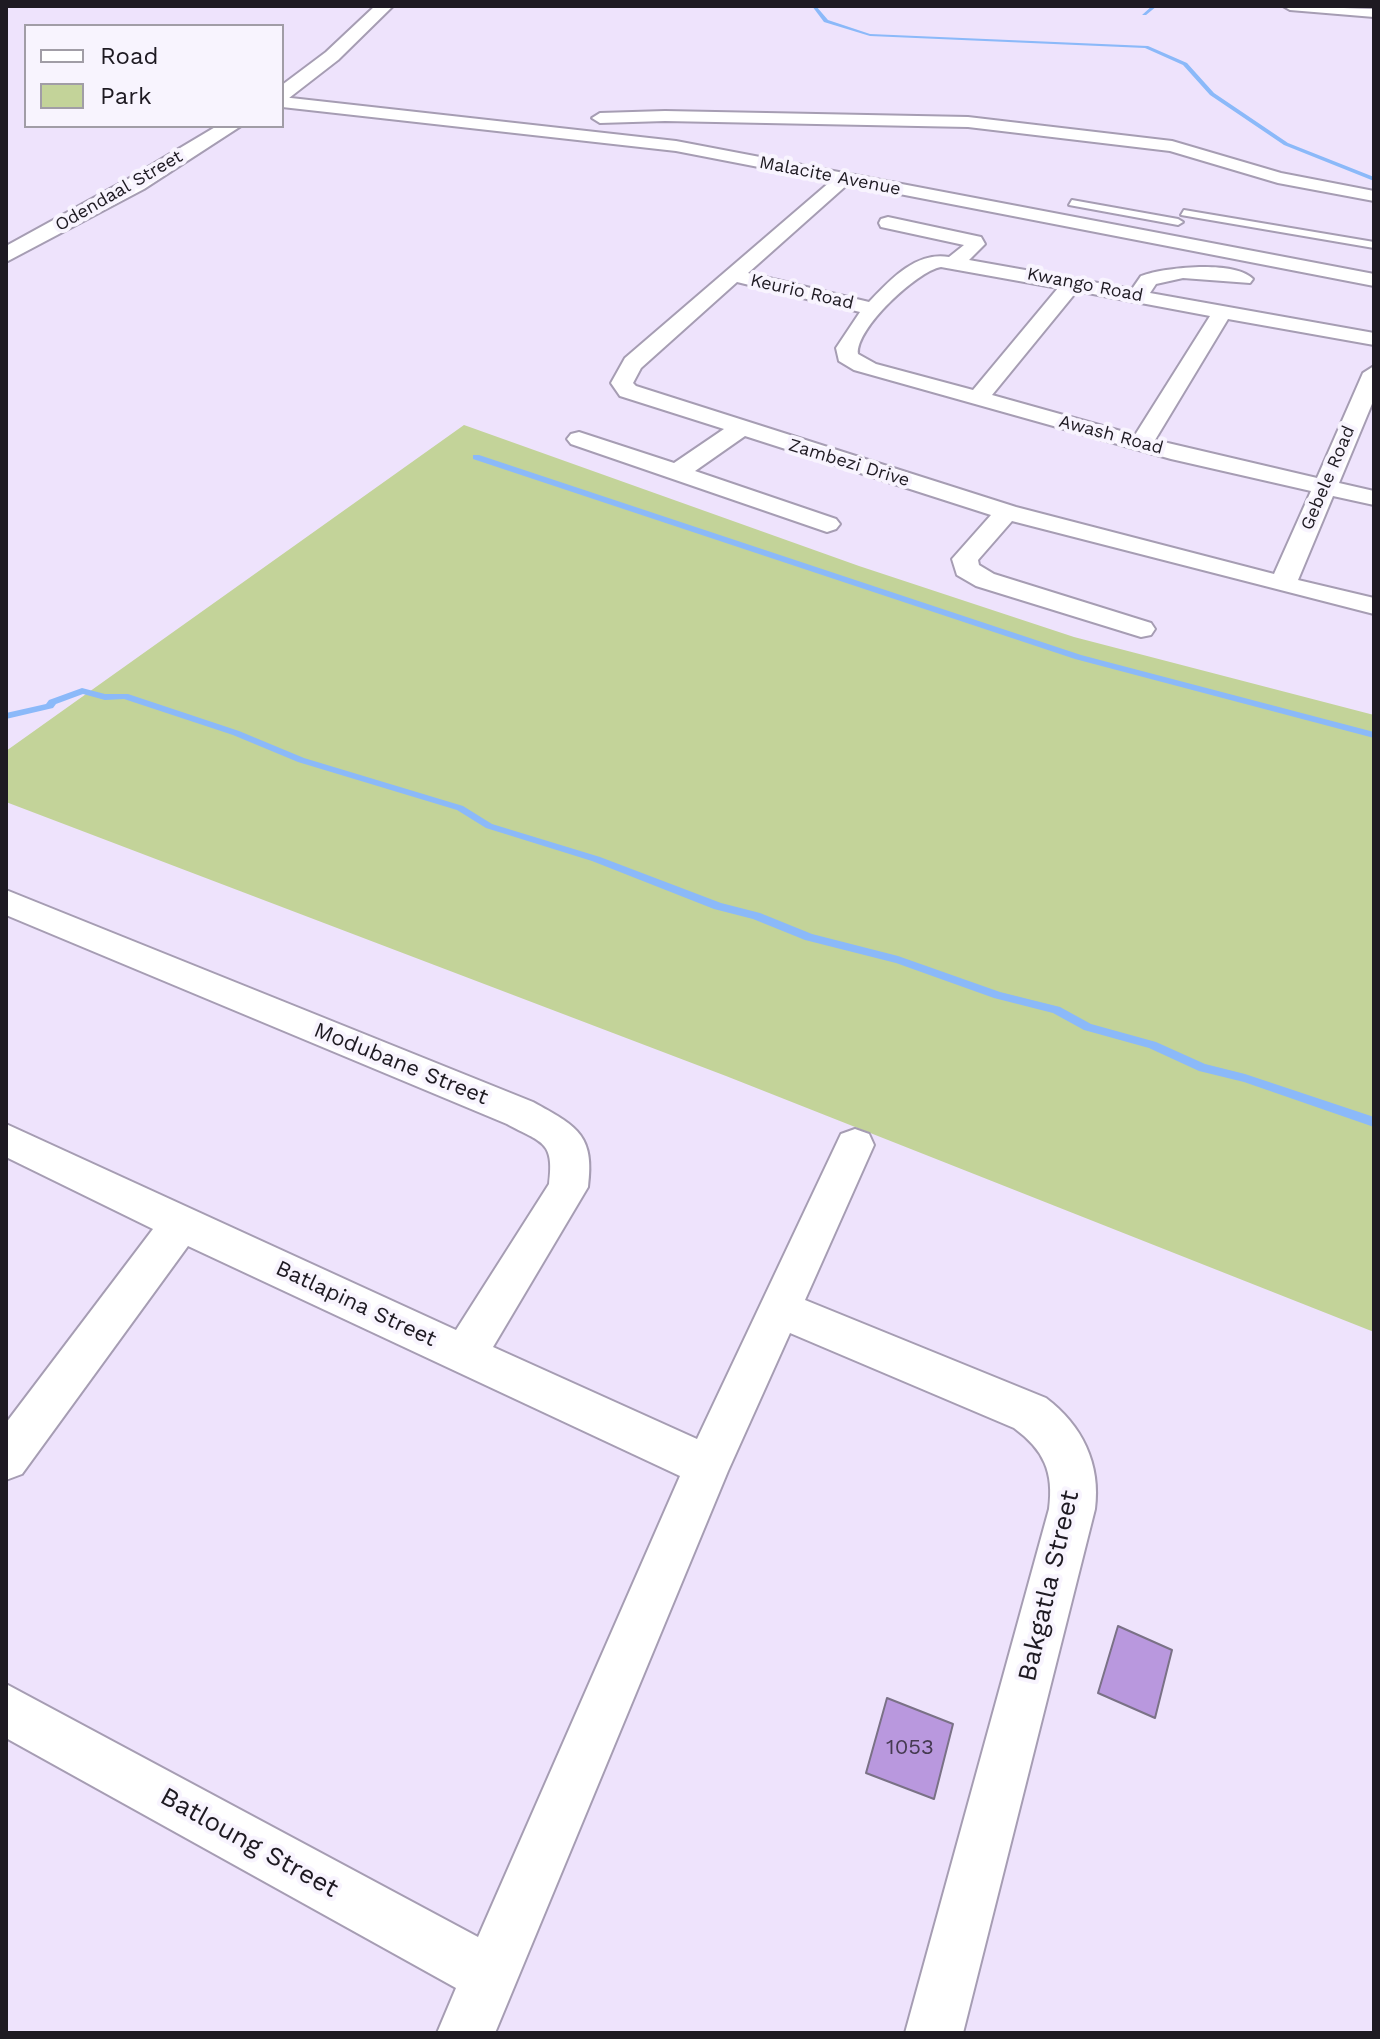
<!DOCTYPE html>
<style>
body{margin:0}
#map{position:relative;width:1380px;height:2039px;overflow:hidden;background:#eee3fc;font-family:"Work Sans",sans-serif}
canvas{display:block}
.frame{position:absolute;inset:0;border:8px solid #1e1a22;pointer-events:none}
.legend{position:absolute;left:24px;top:24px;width:260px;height:104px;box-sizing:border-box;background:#f8f4fe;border:2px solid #a19da6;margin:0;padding:10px 14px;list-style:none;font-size:24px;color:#1e1a22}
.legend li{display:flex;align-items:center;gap:16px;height:40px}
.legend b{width:40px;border:2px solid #a19da6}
</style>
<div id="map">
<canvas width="1380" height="2039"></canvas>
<div class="frame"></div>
<ul class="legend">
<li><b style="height:10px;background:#fff"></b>Road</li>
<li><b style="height:22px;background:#c3d399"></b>Park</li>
</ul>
</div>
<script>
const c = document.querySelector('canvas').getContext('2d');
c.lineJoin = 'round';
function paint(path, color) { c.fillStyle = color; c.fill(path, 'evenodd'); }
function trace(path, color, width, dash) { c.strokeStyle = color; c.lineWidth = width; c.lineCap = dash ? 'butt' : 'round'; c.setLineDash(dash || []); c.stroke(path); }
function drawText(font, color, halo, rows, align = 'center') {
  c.font = font + ' "Work Sans",sans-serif'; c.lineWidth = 8; c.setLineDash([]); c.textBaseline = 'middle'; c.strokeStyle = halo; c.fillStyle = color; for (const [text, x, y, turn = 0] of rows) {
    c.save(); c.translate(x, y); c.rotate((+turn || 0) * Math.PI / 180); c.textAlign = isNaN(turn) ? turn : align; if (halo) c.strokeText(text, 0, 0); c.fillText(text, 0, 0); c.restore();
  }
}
paint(new Path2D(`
 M464,425L859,566L1074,637L1374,715V1332L726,1076L6,802V751Z`), '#c3d399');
paint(new Path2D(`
 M812,6H816L828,20L870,34L1148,46L1187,63L1214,93L1288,143L1374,177V181L1284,145L1210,95L1183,65L1145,48L870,36L824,22Z
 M1152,6H1157L1146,15H1142Z
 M473,455H479L1081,655L1374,732V738L1075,659L473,459Z
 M82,688L105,694H128L239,731L304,758L463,806L492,824L600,857L721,903L760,913L812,934L898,956L1000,992L1060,1007L1091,1024L1156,1042L1205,1064L1245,1074L1374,1117V1127L1244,1082L1199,1071L1149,1048L1084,1030L1053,1013L994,998L896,963L805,940L753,919L714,909L592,861L486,828L457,810L298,762L233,735L124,699L105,700L83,694L56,704L53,708L6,719V713L46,704L49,700Z`), '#8bb9f9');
const building = new Path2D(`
 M1118,1626L1172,1650L1155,1718L1098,1693Z
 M887,1698L953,1724L934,1799L866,1773Z`);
paint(building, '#b998de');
trace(building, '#7a7186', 2);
const service = new Path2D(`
 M1072,200L1178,219L1183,222L1178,225L1069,205Z
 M1184,210L1374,242V248L1181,215Z`);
const minor = new Path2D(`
 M1283,6L1374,9V17L1290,10Z
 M282,97L676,141L1374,274V286L848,184L748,273L869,302C890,280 916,251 949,257L964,245L881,227L879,223L881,219L888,217L981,237L985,244L969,260L1132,289L1141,276C1165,267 1235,260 1253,279L1250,283L1183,278L1156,284L1150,293L1374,333V345L1228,319L1155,440L1317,478L1363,373L1374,366V399L1339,483L1374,491V505L1333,496L1298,580L1374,598V614L1012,521L978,560L979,565L994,574L1151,623L1155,629L1151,635L1141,637L976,586L957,575L952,559L991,515L745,436L695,471L836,519L840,524L836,529L827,532L571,444L567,439L571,434L579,432L674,463L724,429L620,396L611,383L625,358L831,181L676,151L282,107ZM941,267L1058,288L973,390L876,364L858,354C855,329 917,271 941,267ZM737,282L860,312L836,348L839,361L854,370L1171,459L1311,491L1274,574L1016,507L636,386L633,383L641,368ZM1077,291L1210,316L1135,435L992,395Z
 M665,111L968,117L1172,141L1281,173L1374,191V201L1278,183L1170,151L968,127L665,121L600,123L592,118L600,113Z
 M6,890L533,1102C576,1126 595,1134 588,1187L493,1347L697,1439L841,1134L855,1129L869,1134L874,1145L805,1300L1046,1398C1082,1425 1101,1464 1095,1509L963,2033H905L1049,1509C1054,1472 1044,1450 1014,1428L790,1333L728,1471L495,2033H437L456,1988L6,1738V1684L478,1937L680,1476L188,1246L22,1474L6,1480V1423L153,1229L6,1157V1124L456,1330L549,1184C555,1140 541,1143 507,1124L6,915Z`);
const tertiary = new Path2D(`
 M375,6H393L338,60L289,98L282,100V85L326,52Z
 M217,126H241L144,189L6,262V246L128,179Z`);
trace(service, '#a69db3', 4);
trace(minor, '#a69db3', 4);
trace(tertiary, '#a69db3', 4);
paint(service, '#fff');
paint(minor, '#fff');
paint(tertiary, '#fff');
drawText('18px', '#1e1a22', '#f8f4fe', [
 ["Malacite Avenue",830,176,11],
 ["Odendaal Street",119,191,-30],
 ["Kwango Road",1085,285,11],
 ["Keurio Road",802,292,13],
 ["Awash Road",1111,435,15],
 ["Zambezi Drive",849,463,17],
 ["Gebele Road",1328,478,-67]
]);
drawText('22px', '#1e1a22', '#f8f4fe', [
 ["Modubane Street",401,1064,22],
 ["Batlapina Street",356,1304,25]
]);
drawText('22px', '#453a51', null, [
 ["1053",910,1748]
]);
drawText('26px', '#1e1a22', '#f8f4fe', [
 ["Bakgatla Street",1049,1586,-77],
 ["Batloung Street",249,1843,29]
]);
</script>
